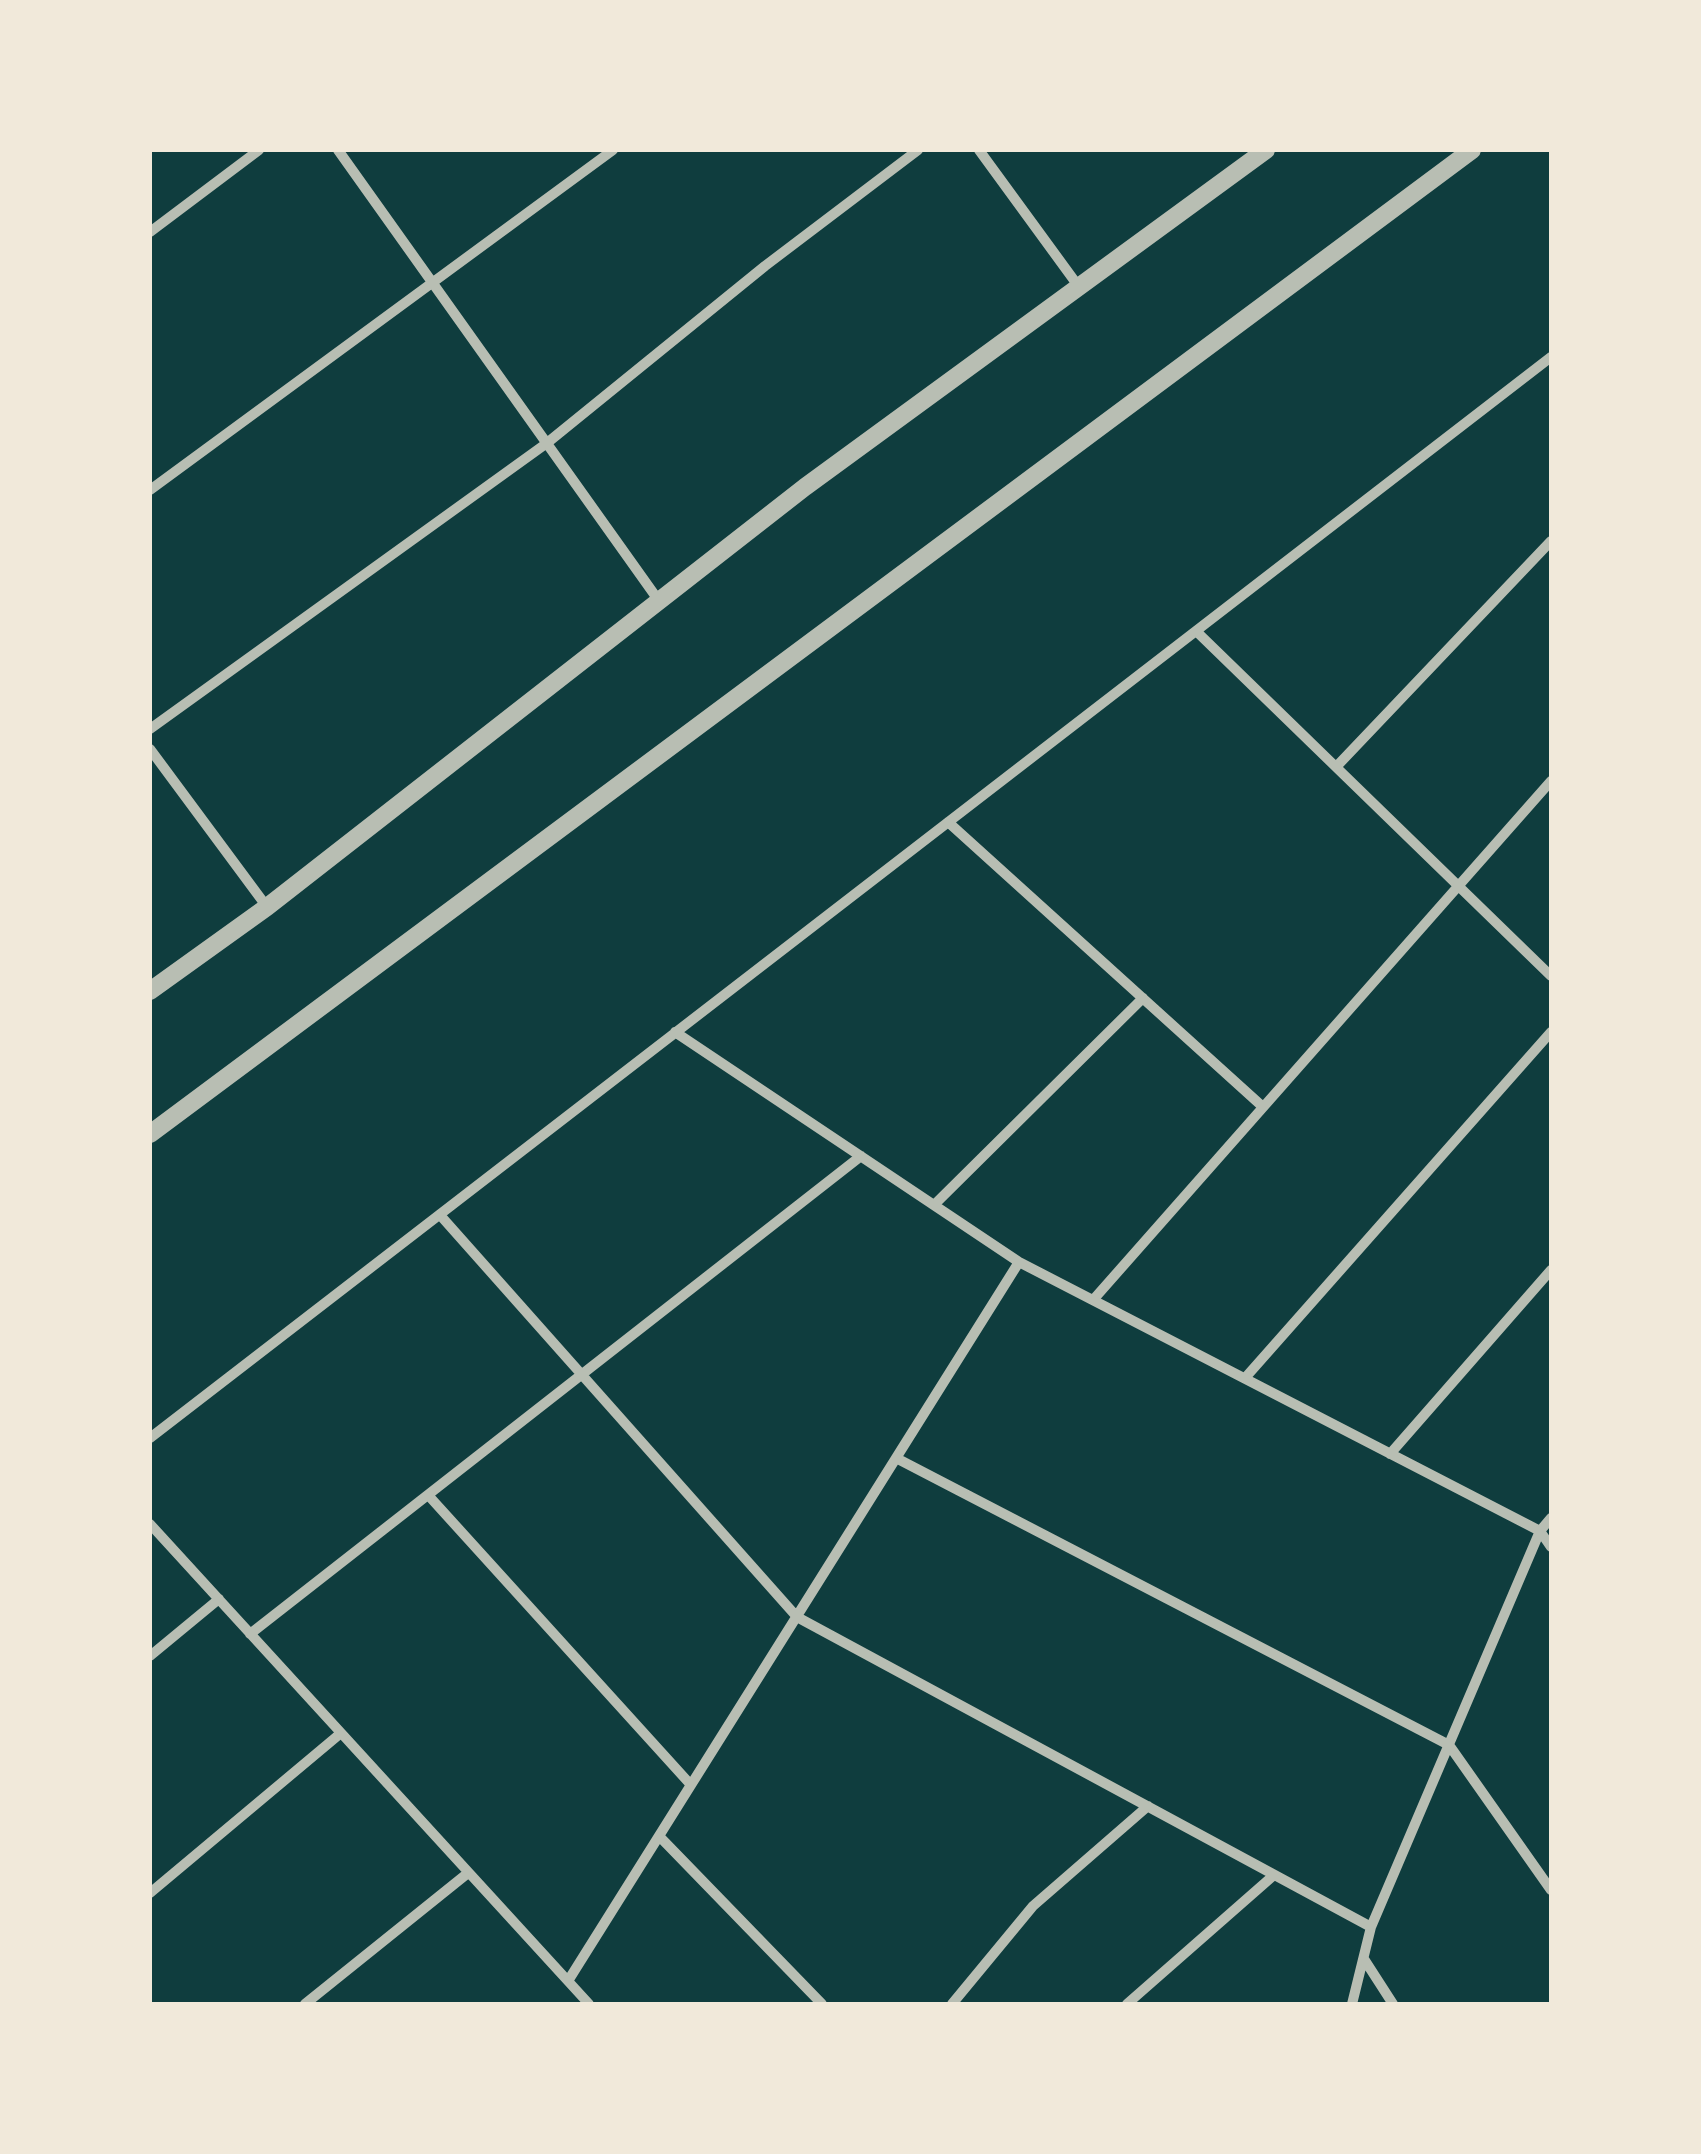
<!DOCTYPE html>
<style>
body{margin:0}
#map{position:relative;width:1701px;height:2154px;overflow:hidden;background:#0f3d3e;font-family:"Work Sans",sans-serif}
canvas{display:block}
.frame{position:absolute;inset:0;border:152px solid #f1e9da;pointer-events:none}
</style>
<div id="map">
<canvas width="1701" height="2154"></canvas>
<div class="frame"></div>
</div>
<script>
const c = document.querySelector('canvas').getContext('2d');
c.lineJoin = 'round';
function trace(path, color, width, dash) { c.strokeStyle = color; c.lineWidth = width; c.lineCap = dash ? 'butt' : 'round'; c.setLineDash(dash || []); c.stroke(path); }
trace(new Path2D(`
 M338,150L659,601
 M979,150L1079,287
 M150,232L259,150
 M150,490L613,150
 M1196,631L1551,976
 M150,729L547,443L765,266L918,150
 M150,749L267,907
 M1336,767L1551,541
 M948,822L1263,1107
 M675,1032L1019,1262L1540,1531L1551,1547
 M934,1205L1143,998
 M440,1215L797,1617L1371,1927
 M1093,1300L1551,781
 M1245,1378L1551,1032
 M150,1438L1551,357
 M1390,1454L1551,1270
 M896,1458L1449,1745L1551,1890
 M428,1495L691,1785
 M150,1524L589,2004
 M250,1634L861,1156
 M150,1656L219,1599
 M659,1836L822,2004
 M150,1893L341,1733
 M1364,1959L1393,2004
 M568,1981L1019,1262
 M305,2004L468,1873
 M952,2004L1033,1906L1148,1806
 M1127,2004L1274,1875
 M1352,2004L1371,1927L1540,1531L1551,1518`), '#b8beb3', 10);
trace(new Path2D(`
 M150,991L267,907L805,487L1266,150
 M150,1134L1472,150`), '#b8beb3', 18);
</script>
